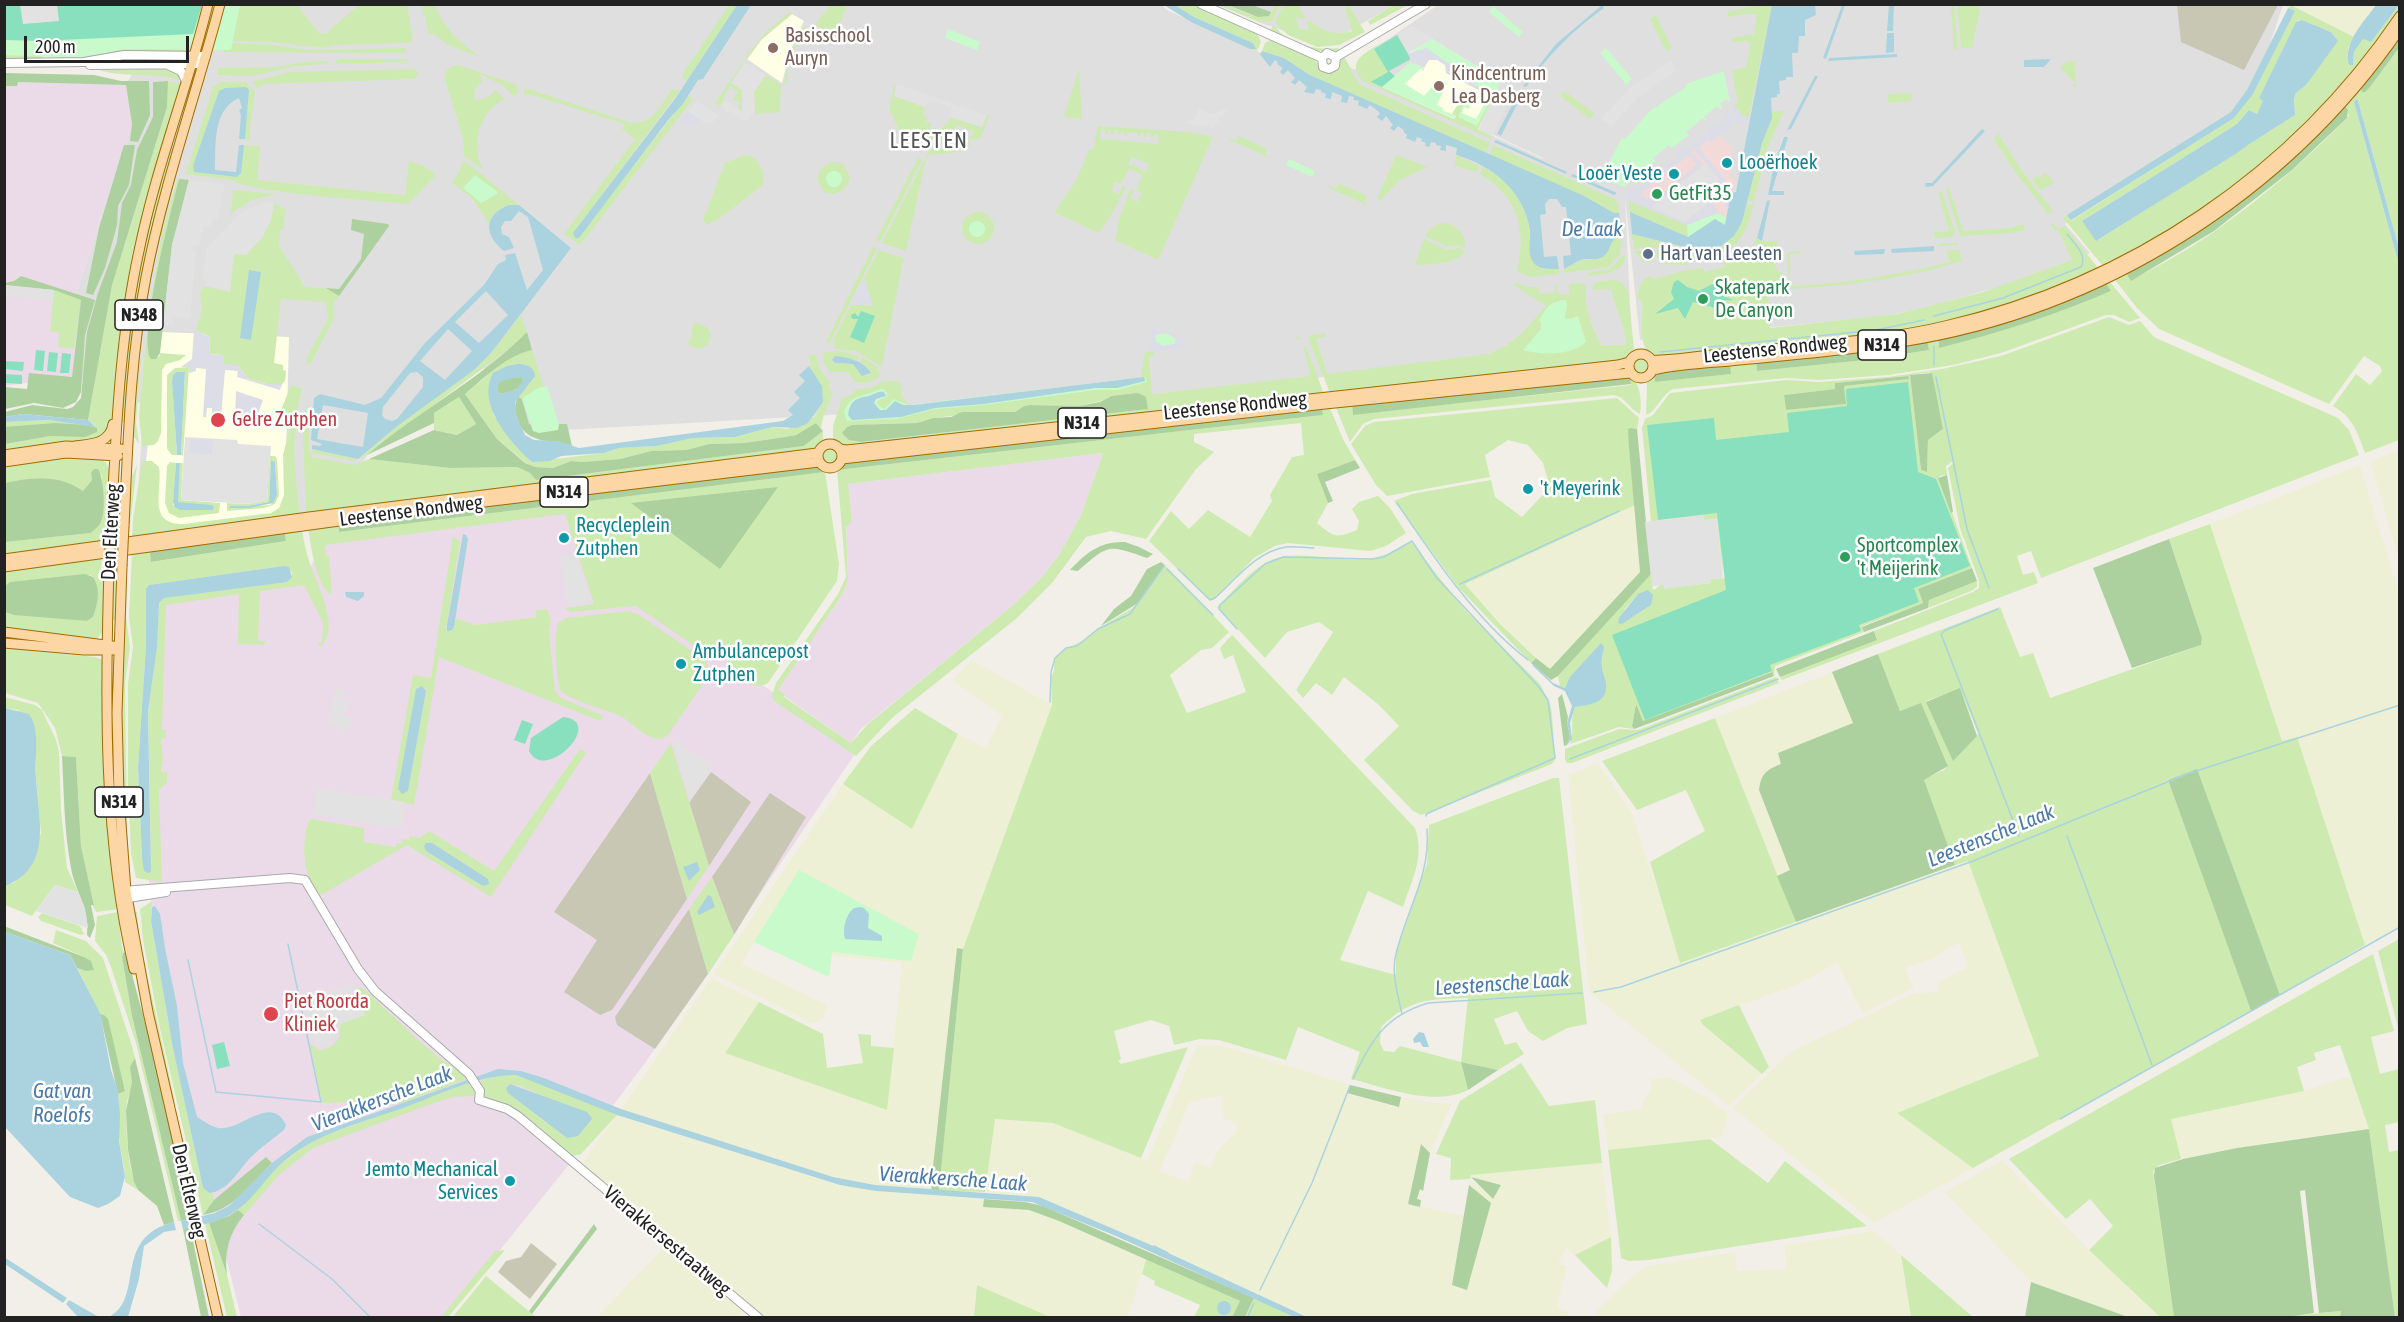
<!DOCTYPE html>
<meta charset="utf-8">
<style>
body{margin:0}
#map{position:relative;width:2404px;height:1322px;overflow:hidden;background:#f2efe9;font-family:"Asap Condensed",sans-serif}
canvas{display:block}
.frame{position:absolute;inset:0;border:6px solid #222;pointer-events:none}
.scale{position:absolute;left:24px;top:36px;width:165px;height:27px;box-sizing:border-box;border:3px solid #222;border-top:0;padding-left:8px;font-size:18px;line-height:21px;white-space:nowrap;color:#222;-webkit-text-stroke:4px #fff;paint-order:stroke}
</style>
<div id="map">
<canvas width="2404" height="1322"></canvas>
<div class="frame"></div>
<div class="scale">200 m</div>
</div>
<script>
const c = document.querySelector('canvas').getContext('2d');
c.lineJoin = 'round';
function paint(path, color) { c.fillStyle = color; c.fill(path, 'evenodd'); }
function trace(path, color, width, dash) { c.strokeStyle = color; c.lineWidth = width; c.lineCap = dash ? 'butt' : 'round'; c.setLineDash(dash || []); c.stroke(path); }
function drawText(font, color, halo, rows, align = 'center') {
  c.font = font + ' "Asap Condensed",sans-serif'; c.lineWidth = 5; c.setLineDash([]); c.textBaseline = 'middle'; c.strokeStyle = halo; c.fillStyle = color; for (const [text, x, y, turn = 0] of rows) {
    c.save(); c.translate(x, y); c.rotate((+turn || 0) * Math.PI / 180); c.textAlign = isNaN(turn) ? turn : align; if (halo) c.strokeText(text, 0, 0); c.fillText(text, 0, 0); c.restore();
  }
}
paint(new Path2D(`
 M201,5H1162L1167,10L1326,83L1348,66L1355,70L1365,55L1438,5H2283L2252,97L2233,119L2065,224L2090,253L2023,280L1920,309L1887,316L1640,340L1625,197L1632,346L1393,368L1184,395L529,432L483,368L370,451L332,511L135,537L144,405L76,376V293L132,125L126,84L147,50H188ZM1361,73L1543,158V159L1368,78Z
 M1224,5H1394L1325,45L1261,23Z`), '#e0dfdf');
paint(new Path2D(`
 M1717,132L1733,148L1729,167L1732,168L1730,177L1736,178L1733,191H1730L1726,218L1703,200L1682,217L1636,196Z`), '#f2dad9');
paint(new Path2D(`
 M4,81L126,84L132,125L76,293V376L5,386Z
 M1103,453L1082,513L1059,555L1042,577L1013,605L861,729L851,743L784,696L777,690L842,595L848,580L846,527L852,521L847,484Z
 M573,508L638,598L857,751L645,1063L567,1167L446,1317H241L196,1137L149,890L155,596L307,574L323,541Z`), '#ebdbe8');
paint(new Path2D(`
 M792,14L804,21L789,54L782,83L747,59L762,39Z
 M1432,39L1501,81L1478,130L1371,82L1389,72L1395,76L1412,61L1408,53Z
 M160,332L289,337L286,455L287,513L138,535Z`), '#ffffe5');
paint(new Path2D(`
 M2177,5V4L2278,5L2244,70L2181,42Z
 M711,772L751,802L709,866L689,803Z
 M650,773L687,899L612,1010L600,1015L564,992L597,940L554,912Z
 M770,793L806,817L734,935L712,877Z
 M689,909L708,974L655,1049L617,1025L615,1017Z
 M531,1243L557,1264L530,1299L498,1272L506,1261L521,1257Z`), '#c7c7b4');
paint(new Path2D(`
 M2294,5H2376L2354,37Z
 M2399,450V560L2370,462Z
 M2360,465L2400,596V819L2396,821L2400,832L2399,926L2365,945L2297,738L2282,741L2210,524Z
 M1635,505L1640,572L1550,670L1499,623L1465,584Z
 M972,660L1052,705L963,949L957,948L931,1185L932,1190L875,1185L833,1177L621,1109L711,978L759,1002L725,1053L887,1110L902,963L832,956L829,977L754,942L742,964L827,1005L822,1020L811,1023L713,974L843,784L912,828L958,734L986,748L1002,716L952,680Z
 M1832,672L1854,723L1779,753L1781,764L1759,790L1791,870L1777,875L1715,718Z
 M1598,763L1632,813L1681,963L1968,861L2039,1056L1898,1113L1973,1168L1874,1223L1733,1108L1792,1051L1912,994L1937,991L1938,982L1968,967L1959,943L1928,960L1905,968L1914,988L1863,1013L1837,963L1799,984L1701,1020L1703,1025L1762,1074L1729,1106L1589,992L1568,775Z
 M1197,1045H1216L1237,1050L1350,1085L1347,1094L1398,1107L1401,1097L1434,1103H1452L1430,1153L1421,1144L1408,1204L1464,1216L1452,1284L1466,1290L1490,1203L1469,1185L1470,1179L1493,1198L1500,1185L1471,1177V1175L1602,1163L1611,1237L1575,1255L1566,1248L1558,1264L1567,1266L1557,1308L1569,1312L1566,1317H1307L1151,1245L1039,1197L985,1192L994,1119L1053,1123L1147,1161ZM1221,1095L1223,1118L1236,1123V1132L1218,1151L1210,1167L1195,1162L1188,1182L1160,1171L1189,1103Z
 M2350,1076L2369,1129L2268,1143L2181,1159L2171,1119L2304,1091Z
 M1670,1077L1708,1098L1728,1114L1722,1137L1608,1150L1603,1114L1641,1109L1642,1102L1650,1091L1652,1079Z
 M617,1115L840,1185L984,1199V1207L1029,1210L1059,1221L1146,1259L1128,1317H1050L977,1285L974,1317H761L584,1167L583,1162Z
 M2002,1160L2089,1250L2160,1317H2128L2031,1282L1945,1192Z
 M1874,1231L1901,1255L1911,1317L1602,1318L1594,1313L1636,1273L1647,1266L1735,1252L1737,1271L1786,1269L1785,1245Z
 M666,1245L743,1310L738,1317L596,1318Z`), '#eef0d5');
paint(new Path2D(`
 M232,4L297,5L319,33L325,34L359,5H407L413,39L409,43L335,45L322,48L270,42L231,41Z
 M832,4L847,5L835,38L815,24Z
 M1395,4L1408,5L1370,25L1368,21Z
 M422,5H435C443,28 461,43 480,57L448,45L434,34H429Z
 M729,5H737L686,82L682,75Z
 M1175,5H1196L1257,33L1261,42L1257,51L1250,49L1253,50V43L1194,17Z
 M1218,5C1236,4 1251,21 1269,16L1275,5H1280L1272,21L1259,22Z
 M1283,5H1298L1305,17L1303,19L1295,17L1300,29L1309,31L1307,22L1309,20C1322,31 1335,36 1352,31L1345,8L1349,6L1365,32L1339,45L1317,47L1288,35L1275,23Z
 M1760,5H1772L1749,117L1742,116L1734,105L1738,102L1732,71L1746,67L1751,43L1744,41L1733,43L1732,38L1754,34L1757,15L1748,13L1728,17L1727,12Z
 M1951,5H1954L1958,49H1954Z
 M1957,5H1981L1972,48H1961Z
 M2291,5L2354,37L2348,48L2353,65L2354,52L2363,39L2366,40L2380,30L2399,5V13L2362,65L2274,157L2179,228L2103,266L2063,218L2067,215L2072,220L2234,118L2253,94L2294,12L2288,8ZM2302,20L2331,32L2335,37L2306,85L2296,93L2294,99L2295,115L2098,240L2082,221L2237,124L2249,110L2257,114L2264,101L2259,98L2297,21Z
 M789,12L792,14L762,39L747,59L745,58L765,33Z
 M1656,15L1672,48L1666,51L1650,19Z
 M804,25L807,29L804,30C796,45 787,64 788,80L784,83L790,55Z
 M1273,25C1277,28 1279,32 1283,35C1298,47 1320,50 1338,48L1339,51H1316L1270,32Z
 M1270,40L1313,57L1321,69C1337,73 1335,67 1344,57C1351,66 1352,77 1361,85L1490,143L1486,153L1310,75L1284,58L1262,51L1265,43Z
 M1383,42L1374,49L1388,72L1372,83L1454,119L1456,116L1452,114L1465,92L1468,94L1459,117L1477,125L1491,97L1493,98L1478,129L1492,136L1491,139L1363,81C1344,61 1367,52 1383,42Z
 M225,43L272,45L308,50L406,48V53L224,52L222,51Z
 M5,45L41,46L43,59H5Z
 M190,46L184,51L177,52H123L89,59L58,60V55L89,48Z
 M2399,48V248L2358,101L2354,102L2399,265V440L2365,453C2358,434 2353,417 2333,406L2356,374L2370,385L2382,371L2380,366L2364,356L2329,404L2159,329L2137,308L2115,280L2116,276L2125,271L2132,280C2160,265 2188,250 2215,231C2262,198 2307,159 2347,118L2349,115L2343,104L2360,84L2370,87Z
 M338,59H408L407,62L334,64Z
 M329,61L327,64L296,66L251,76L217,75L218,68L277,67L303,62Z
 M744,61L745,62L731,83L742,90V111L729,104L737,109L741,103L733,99L738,92L730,86L723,98L727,102L724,101L720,106L715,103Z
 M2075,61L2076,88L2072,85L2075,82L2060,68L2066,62Z
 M458,65L517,85V94L513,96L504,86L480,74L482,82L474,90L475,101L490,96L495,90L505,99C478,112 471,144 483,170L464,156L463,138L444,76C447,68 451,66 458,65Z
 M1079,68L1082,119L1064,117Z
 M413,69L419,73L415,79L265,84L257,88L252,82L289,72Z
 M99,70H178L183,81C153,71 130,79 99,70Z
 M766,75L781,85L780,112L755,114L754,92Z
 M168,81L183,84C160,160 135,235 123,314C117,352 118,393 109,431L90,442L56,443L5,452L4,422L49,420L96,426L88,420L112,285L167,107Z
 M221,82H246L255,92L249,134L251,140L245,139L249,90L219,91L193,166L194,172L240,175L244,145L260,146L257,180L405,195L409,161L424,166L436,175L408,204C381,201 247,193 233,180L186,174L213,87Z
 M896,84L894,96L925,107L923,115L927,117L926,121L931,124L929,129L934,130L935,128L939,129L944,127L945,123L948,124L950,117L982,127L987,115L989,116L981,138L972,140L969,137L974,134V132L957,125C941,150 939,135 918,139L915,148L900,133L889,108L894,86Z
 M525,88L632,123C655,123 660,105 672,89L680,90L573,233L578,238L688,96L693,99L580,245L564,234L635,139L622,129L625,124L532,95H523Z
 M1564,91L1594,113L1590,119L1560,96Z
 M1911,93L1912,101L1888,103L1887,94Z
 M1784,111L1767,149L1754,201H1747L1762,143L1772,118L1771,112Z
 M1098,126L1188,132L1213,137L1158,260L1115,240L1120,217L1130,189L1134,190L1130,198L1137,202L1142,192L1136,191L1142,176L1141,174L1129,169L1121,184L1115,182L1112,191L1119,194L1123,185L1126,187L1113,212L1099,233L1056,213L1055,211L1076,181L1089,150L1094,148ZM1101,129L1105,130V134H1107L1108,130H1111V134H1114V130L1118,131V135H1120L1121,131H1124V135L1127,136V132L1138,133V136L1140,137V133H1144V137H1146L1147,133L1151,134V138H1153L1154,134H1157L1159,144L1100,139ZM1132,157L1149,164L1146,172L1134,166L1135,161L1132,166L1128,165Z
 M1998,133L2022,171L2053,211L2048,214L2018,176L1994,139Z
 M1239,136L1267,149L1265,155L1269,157H1263L1264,155L1230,140V138L1237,141Z
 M968,138L970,145C957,153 946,155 930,154L926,158L906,251L882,243L930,149L948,148Z
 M171,144H173L126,422H122L125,360L137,271Z
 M1493,145L1615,199L1618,203L1619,213L1614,214L1582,195L1489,155Z
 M744,155L751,156C761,162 766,174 763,185L723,216L707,225L703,220L725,163Z
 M1396,155L1428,167L1400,180L1380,201L1377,199Z
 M1456,155L1480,166L1476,172L1455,166Z
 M918,158L922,160L880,242L876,240Z
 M463,161L469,164L519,205C504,206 494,209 489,224L472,198L452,183L461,168Z
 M832,162L843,164L850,177L847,187L835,194L824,192L817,179L820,169Z
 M1483,167C1509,178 1528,206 1530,234C1531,243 1529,253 1533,262L1543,269H1559V274L1532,277L1517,272C1527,229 1518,197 1480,174Z
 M2045,172L2054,183L2040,190L2032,180L2036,176L2040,178Z
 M177,179H179C164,236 151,293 147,351L159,357L160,353L186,355L180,360L166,364L162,370L161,433L158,441L154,445L142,446L139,415L149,311L162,233Z
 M1339,183L1367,196L1364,202L1368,204L1363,205V203L1329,188V185L1336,189Z
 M1949,187L1963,231L2010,228L2023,224L2025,230L2013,233L1960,236L1946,190Z
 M233,190L277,194L252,200L231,213Z
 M1938,192H1942L1955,232L1952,237L1935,238L1934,232L1949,231Z
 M1628,200L1687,225L1688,237L1630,212Z
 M274,203L285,209L284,228L280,231L279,246L305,287L326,288L339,296L333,304V320L311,363L306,365L307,357L328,319L326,302L281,299L274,363L283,365V370L286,371L285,381L282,384H266L249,379L240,369L224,364V355L209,354L210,337L196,330L202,310L200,291L206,286L214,289L234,254L271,220Z
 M1747,203L1753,205C1747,237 1729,264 1692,258C1683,257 1675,253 1666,249C1656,246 1644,248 1634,249L1632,234L1687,249L1742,222Z
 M962 228a16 16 0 1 1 32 0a16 16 0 1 1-32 0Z
 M1441,223C1456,223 1467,234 1465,248L1458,245L1449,247L1425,236L1432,227Z
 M2053,223L2059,229L2065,226L2098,268L2097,272L1966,319L1881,335L1654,358C1635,343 1644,320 1642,300H1638C1638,289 1639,280 1651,276L1655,279L1686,270L1704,268V272L1725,267L1723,263L1730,259L1733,262L1746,251L1743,248L1746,246L1761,253H1776L1771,255L1778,272H1781L1782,291L1768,292L1770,328L1898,314L1983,292L2072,260L2058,230L2055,231L2051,224ZM1678,280L1687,287L1699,291L1718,282L1717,293L1731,300L1716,301L1714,308L1693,302L1685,319L1678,308L1657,313L1674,299L1671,291Z
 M1622,235L1620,254L1609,267L1565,273L1564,269L1582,260H1592L1614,239Z
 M1757,238L1762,241H1777V247L1763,248L1754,242Z
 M1424,239L1447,250L1458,248L1465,250C1457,265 1434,264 1418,265L1415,264Z
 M1957,243L1962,261L1931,270L1877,281L1874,280L1853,284L1792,289L1789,286L1787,255L1789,252L1801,251V253L1790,254V286C1845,284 1897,275 1950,262L1946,251L1957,250V245L1938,246V244Z
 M873,247L877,249L830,342L825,344Z
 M879,250L904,258L882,365L880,366L858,352L836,349L833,341L851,305H873L864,279Z
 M1660,250L1687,260L1688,265L1663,264V259L1658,258L1657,251L1644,252V259L1652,261V263L1643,261L1634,251Z
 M1622,256H1625C1624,274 1602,274 1588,276V273L1610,269Z
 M1615,280L1621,282L1628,291L1634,349L1626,359L1622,362L1330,393L1308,338L1311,335L1325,333L1326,337L1316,338L1327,374L1489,354L1507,345L1523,332L1546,306L1514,285L1516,283L1528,287H1538L1539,294L1555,292V285H1557L1558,293L1560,295L1569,294V284L1581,283L1586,286C1584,307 1591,328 1602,345H1626C1625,325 1615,308 1611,289L1593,290L1594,284L1599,281Z
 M2105,281L2110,282L2140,318L2129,322L2114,315H2106L2001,353L1953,365L1888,375L1819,380L1786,378L1673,389C1661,395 1657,411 1646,415L1647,381L1654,374L1655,382L1730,374V363L1756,360L1757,371L1865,360L1929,350L1927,339L1938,337L1939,348C1999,333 2054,315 2111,291Z
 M54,290L81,300L74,349L58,347L59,333L50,331Z
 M521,315L527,332L514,345L367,455L354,461L313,453L312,449L352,458L361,457L396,427L474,370L491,353Z
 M2109,317L2129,325L2140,321L2154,337L2165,342L2338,418L2349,430L2359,455L2041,578L2031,551L2017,556L2023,575L2034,572L2038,583L1782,680L1780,677L1877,639L1874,631L1973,592L1979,588V581L1960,528L1948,468L1953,463V461L1946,466L1947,475L1939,476L1972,568L1918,589L1923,603L1862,626L1864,632L1775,666L1774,676L1771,672L1643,721L1636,704L1632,725L1634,729L1619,727L1570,744C1575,732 1569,721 1575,707C1624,700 1597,686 1603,653L1566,685V688L1560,686L1558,676L1643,581L1651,574L1655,583L1652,588L1654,590L1660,585H1664V588L1711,583L1710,579L1729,578L1722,548L1723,573L1717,519L1704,520L1703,516L1658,520L1652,523L1651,521L1642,428L1645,419L1653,415L1670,393L1786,380L1819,382L1888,377L1942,369L2001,356ZM1930,372L1943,429L1928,440L1927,472L1921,470L1910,375ZM1908,376V379L1844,386L1845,404L1786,410L1784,395L1835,389L1836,383ZM1638,594L1648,607L1622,624L1625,609Z
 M697,323L708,328L711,336L708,344L701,349L692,347L687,341L691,338L693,324Z
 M1296,336C1307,340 1319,382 1324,394L1192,409L1152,411L1140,415L842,447L833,438V426L842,398L850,396L856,389L871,388L883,381H900L902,395L908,405L848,415L935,408L1141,378L1145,352L1154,351V355L1149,356L1152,394L1310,376L1302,340H1297ZM1131,394L1147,409L861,442L853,441L846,427L859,425L917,423L933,418L988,412H1015L1024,406L1030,405L1079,406Z
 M532,350L558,430L518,397L520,395L489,389L494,416L531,462L604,453L619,448L657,446L691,438L735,437L772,427L787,429L815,416L823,402L822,386L809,366L811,364L809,354L816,355L820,369L829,381V387L833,394L824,414L821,428L816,423L796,435L785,437L744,443L709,444L686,450L651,451L620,459L583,462L571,461L553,468L536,467L526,463L497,439L465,394C486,377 506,356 532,350Z
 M838,351L859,356L857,361L838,356L832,360L833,363L853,364L862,376L870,375L868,368L860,362L862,357L877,367L880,375C875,382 866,384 857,383L847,372H830L824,363L823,353Z
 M139,358L141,359L136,423L139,444L133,435V403Z
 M1633 366a8 8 0 1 1 16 0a8 8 0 1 1-16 0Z
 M189,367L183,456L181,455L185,372H179L172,379L177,455H172L167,449V375L175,368Z
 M1630,376C1641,384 1642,402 1640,414C1629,409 1626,397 1613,395L1374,419L1363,424L1350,442L1336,408L1338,404L1352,402L1354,414L1631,385Z
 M291,385L302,389C290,432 295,472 300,516L132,539L133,519L142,461H152L159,467C163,489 146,525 184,524L271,513L279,508L284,495L283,455L291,424L280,420L282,414L280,413Z
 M459,397L476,424L457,435L434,430V413Z
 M1617,398L1639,418L1637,429L1631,428L1629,448L1635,505L1465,584L1499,623L1536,658L1531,663L1458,587L1394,501L1412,494L1491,480L1495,497L1522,517L1550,487L1543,463L1528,445L1508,440L1485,455L1490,477L1387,496L1376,485L1351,444L1365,426L1374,422Z
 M308,399L309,450L312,457L354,465L369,459L450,468L517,467L530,473L536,480L804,446L823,431V441L815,450L427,500L389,502L377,506L306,515L303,434Z
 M1329,406L1344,441L1355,460L1317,474L1333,501L1328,503L1317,523C1334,537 1335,539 1357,530L1359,521L1352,509L1359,502L1378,496L1390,508L1406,533L1386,546L1370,551L1288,543L1275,546L1254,558L1213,600L1208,599L1149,541L1171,511L1189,529L1208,510L1250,537L1272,501L1270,495L1292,457L1304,455L1301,423L1194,434V442L1214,452L1196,469L1146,539L1111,531L1086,537L1052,583L1017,618L892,718L856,756L774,701L772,695L776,683L838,594L846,577L837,470L1323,415L1322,407ZM1103,453L1082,513L1059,555L1042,577L1013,605L868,724L851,743L784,697L785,694L778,690L842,595L848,580L846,527L852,522L848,484Z
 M821 456a8 8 0 1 1 16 0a8 8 0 1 1-16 0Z
 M270,456H275L277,459L279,495L275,504L264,508L227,511V503L249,504L267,500ZM271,462H275L277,495L270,505L231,508L230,506H247L269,502Z
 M62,457L102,459L106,463L110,472L107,528H103L102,542L5,555L4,542L91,533L102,521V475L91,473L92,480L83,491C53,475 37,476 5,483V464Z
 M170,462L176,463L173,505L214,506L180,503L177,501L180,463H183L181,500L220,503L219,513L179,518L169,513L165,503L167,466Z
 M137,465L130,525H128L132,476Z
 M825,472L839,564L837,581L768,683C753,693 722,673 729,655L724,652L716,657L709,656L636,606L571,612L565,608L594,604L565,514L325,545L326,555L329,556L332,592L330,595C316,583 310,544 308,526L338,522L339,532Z
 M2210,524L2282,741L2297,737L2365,945L2280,995L2197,770L2168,780L2251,1011L1973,1168L1897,1113L2039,1056L1968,861L1955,865L1925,785L1924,779L1944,770L1948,765L1921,704L1900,711L1878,654L2000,607L2020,657L2033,653L2050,698L2201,645L2202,638L2169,539ZM1960,689L1978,733L1977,736L1926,701Z
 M302,527C303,539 306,552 310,564C317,584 340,627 322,645L319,646L318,643H322L323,622L304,585L260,591L258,641H266L264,645L238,644L239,594L166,605L162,730H166L165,738L161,739L163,759L161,770L163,773L167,772V782L159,790L162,882L136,878L131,853L128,786V683L133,647L129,617L132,553L150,551L152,562L286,541L284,529ZM283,566L292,572V577L164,598L159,603L157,647L148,712L151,856L142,857L138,767L146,646L147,589L150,585Z
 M453,536L460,542L446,629L454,627L455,620L458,619L476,625L536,617V610L547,609L551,621L549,631L555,691L561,698L604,716L600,721L439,657L414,805L391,800L413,675L431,678ZM424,687L426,691L408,791H399L416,689Z
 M1409,542L1412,543L1464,609L1540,684L1550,703L1552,714L1555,760L1552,764L1421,815L1413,811L1364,760L1399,726L1379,705L1344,677L1332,695L1316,683L1303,698L1296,690L1333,632L1319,622L1287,632L1265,658L1217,607C1233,592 1252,567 1274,559C1286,555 1298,555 1311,556C1348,559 1376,566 1409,542Z
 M102,557L101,569H105L103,631L97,639L5,630V612L87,621L93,617L96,608L93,577L90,575L15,582L5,586V572Z
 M127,565L126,617L130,647L125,683L127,835H125L120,769L125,566Z
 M1165,565L1229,632L1212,648L1201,650L1170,675L1187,713L1246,692L1233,655L1224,659L1220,648L1232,635L1415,828C1425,857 1412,880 1403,907L1368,891L1340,960L1396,975V952L1427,864L1429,825L1553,778H1559L1587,1024L1567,1028L1543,1041L1528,1031L1517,1011L1494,1019L1505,1045L1516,1042L1524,1054L1498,1070L1461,1062L1468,1090C1434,1107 1387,1088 1351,1079L1360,1052L1298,1027L1286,1060L1219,1040L1200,1039L1174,1045L1169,1026L1151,1020L1114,1031L1121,1059L1118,1061L1121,1064L1188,1047L1141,1158L1053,1123L995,1119L985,1192L939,1191L963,949L1052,705L1051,678L1054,670V658L1065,649L1082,641L1097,629L1131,609L1138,603ZM1468,998L1461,1062L1400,1046L1394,1052L1384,1051L1380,1043L1381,1027C1413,997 1427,1000 1468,998Z
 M118,567L116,620H110L112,568Z
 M1977,581V587L1971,591L1928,608L1929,600Z
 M628,611L638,614L705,660L709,669L707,678L668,735C653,748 634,723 620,716C607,710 569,700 561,691C556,684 554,631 558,623L566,618Z
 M5,645L33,651L95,657L103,660L120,909L96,912L95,910L81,846L76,757L62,756L55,728L38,703L5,693Z
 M1776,677L1779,683L1572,763H1567L1565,760V749L1619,729L1638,730Z
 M5,697L35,705L42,710L56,740L59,752L61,810L67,868L78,892L55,885L32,916L5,905L4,886L15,882L41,833L36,777V735L18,710L5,708Z
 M915,708L958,734L912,829L843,784L871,746Z
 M1715,718L1796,922L1680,963L1650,862L1705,831L1686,790L1637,810L1602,761Z
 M671,743L709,866L687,899L650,773Z
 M580,749L586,753L491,897L407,845L323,894L318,893C314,886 309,879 307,871C303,860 303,827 311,819L364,828V842L396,847L397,843L402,844L403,839L409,840L410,836L419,838L429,831L494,871ZM430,843L488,879L483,886L426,851L425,849Z
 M712,877L734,935L708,974L689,909Z
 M152,901L151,921L173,1049L203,1188L209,1193H213L214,1200L203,1215L159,1024L143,940L140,909Z
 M118,912L122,948L124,952L122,957L132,1016L181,1221H178L136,1043L111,967L106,955L95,941L97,916Z
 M133,912H137L140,942L175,1102L169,1090L159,1046Z
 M42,913L80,926L84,934L81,935L41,921L38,917Z
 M56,930L86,941L103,958L132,1046L135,1058C129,1068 133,1073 132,1084C132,1091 128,1096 127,1102C125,1127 127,1168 138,1190L125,1182C126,1167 120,1153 119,1138C117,1123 120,1109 118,1094L125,1090L104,1015L100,1014L77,968L86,971L84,957L53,943Z
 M2399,939V1031L2378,951Z
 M2373,954L2394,1031L2371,1037L2380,1074L2399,1069V1122L2385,1125L2389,1152L2399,1150V1317H2395L2369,1129L2340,1045L2314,1053L2316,1060L2297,1067L2304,1091L2171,1119L2181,1159L2159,1165L2153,1171L2174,1317H2160L2089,1250L2113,1226L2090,1199L2066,1219L2009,1159Z
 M362,987L417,1039L441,1059L470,1078L399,1104L396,1097L387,1093L354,1102L322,1103L310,1044L320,1050C335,1047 341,1040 340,1024L365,1015L357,992L358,988Z
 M759,1002L823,1034L827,1068L863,1063L858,1034L871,1035V1046L894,1048L887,1110L725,1053Z
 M1739,1005L1769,1067L1762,1074L1703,1025L1700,1020Z
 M1521,1063L1549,1106L1595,1100L1602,1163L1471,1175L1470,1179L1450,1180L1451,1158L1436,1154L1460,1101Z
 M501,1075H516L526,1078L617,1115L580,1155H570L484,1096L481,1080ZM513,1084L536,1092L546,1123L531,1110Z
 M471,1082L475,1096L453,1097L428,1105L313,1148L280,1174L244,1215L238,1210L271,1172L301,1148L329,1134Z
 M1710,1139L1768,1183L1785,1161L1867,1226L1649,1260L1629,1261L1621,1258L1608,1150Z
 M209,1223L227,1275L237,1317H227L205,1224Z
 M1611,1237L1612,1271L1607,1288L1575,1255Z
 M505,1250L448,1317H441L495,1251Z
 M1901,1255L1973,1317H1911Z
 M1146,1259L1240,1301L1232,1317H1194L1200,1305L1154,1285L1155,1281L1142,1274Z
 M486,1276L536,1317L452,1318Z
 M977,1285L1050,1317H974Z
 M1254,1298L1294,1317L1245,1318Z
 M2341,1311L2340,1317H2281Z`), '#cdebb0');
paint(new Path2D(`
 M1228,5H1252L1271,12L1269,16L1258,17Z
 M2399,32V48L2370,87L2365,92H2362L2360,84Z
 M5,73L94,75L121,81H149L150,115L138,142L130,141L132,124L126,85L18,82L17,86H5Z
 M168,81L167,107L112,285L88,420L23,414L5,417V412L32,405L67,409L73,407L81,398L87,332L98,293L117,242L122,203L131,185L137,150L153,117V82Z
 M2343,104L2348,110L2347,118L2292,170L2214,231L2131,281L2125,271L2288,162Z
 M124,145H135L129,185L118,206L117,225L111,247L105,268L93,295L86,293L99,228Z
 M179,179L189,180L172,245L160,353L156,359H151C137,339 172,207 179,179Z
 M352,219L388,224L389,226L339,296L326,288L339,289L361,259L364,234L351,230Z
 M21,276L95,300L85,335L81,392L76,402L63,408L34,403L5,409V387L27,389L29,373L72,377L81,300L54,290L5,285V283L14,281Z
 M2105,281L2111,291C2055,315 1999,333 1939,348L1938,337Z
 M527,332L532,350C506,356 485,377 465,394L497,439L525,463L536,467L553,468L571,461L583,462L620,459L651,451L686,450L709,444L744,443L785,437L796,435L816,423L823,431L804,446L536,480L530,473L517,467L450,468L369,459L434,430L457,435L476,424L459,397L434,413V423L367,455C418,411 480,380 527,332Z
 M1927,339L1929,350L1865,360L1757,371L1756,360Z
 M1730,363L1731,374L1655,382L1654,374L1658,371Z
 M1932,373L1943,429L1928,440L1927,472L1921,470L1910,375Z
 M1630,376L1631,384L1353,415L1352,402Z
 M1908,376L1909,379L1844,386L1846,404L1786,410L1784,395L1835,389V383Z
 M522,377L523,381C519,391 509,392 500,394L497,391L499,382L508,378Z
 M1138,393L1146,397L1148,409L861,442L849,440L842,433L847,427L852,425L917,423L933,418L951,417L962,412H1015L1024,406L1030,405L1079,406L1100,402L1112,396Z
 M518,397L522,399L529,424L557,430L559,424H567L572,446C552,439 527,445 518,421C515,413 514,405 518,397Z
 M1322,407L1323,415L837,470L844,460Z
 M55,423L86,425L97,428V432L85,437L50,436L5,444L4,427Z
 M1631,428L1637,429L1651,574L1558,676L1551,680L1531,663L1536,658L1550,669L1640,572L1629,448L1628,429Z
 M1355,460L1360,468L1325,482L1333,501L1328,503L1317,474Z
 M816,464L825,472L339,532L338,522Z
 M94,469H98C104,478 106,512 101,522C99,526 94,530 91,533L5,542V483C33,477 58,474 83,491L92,480L91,473Z
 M1947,475L1953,512L1951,513L1938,478Z
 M778,487L720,569L631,503Z
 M284,529L286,541L151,562L150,551Z
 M2169,539L2202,638L2201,645L2132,668L2093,568Z
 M1125,542L1139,547L1153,554L1147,558C1108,545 1110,543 1078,571L1070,570C1086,553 1100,541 1125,542Z
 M1161,562L1165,565L1138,603L1101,626L1114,609L1131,596L1147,569Z
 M1972,568L1977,581L1929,600L1928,608L1864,632L1862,627L1923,603L1918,589Z
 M85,574L93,577C101,589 98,604 93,617L87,621L14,615L5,612V586L10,582Z
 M1874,631L1877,640L1780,677L1776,669Z
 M1878,654L1900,711L1921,703L1948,766L1924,780L1955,865L1796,922L1777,876L1790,870L1759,790C1761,774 1766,770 1781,764L1778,753L1853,723L1832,672Z
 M1772,672L1774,676L1637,728L1634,729L1632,726L1636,704L1643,721Z
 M1960,688L1977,736L1953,761L1926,702Z
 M1562,694L1568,717L1567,723L1570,736L1567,745L1564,746L1558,698Z
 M62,756L76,757L81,846L95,910L93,905H91L95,925L90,938L87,935C90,909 75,891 71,868C64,831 64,793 62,756Z
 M2197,769L2280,995L2251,1011L2168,780Z
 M4,926L84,957L91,961L94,970L86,971L77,968L70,955L5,932Z
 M957,948L963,949L939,1191L932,1190L931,1185Z
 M126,952L155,1060L192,1218L181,1221L132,1016L122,957L123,953Z
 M100,1014L104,1015L108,1019L125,1091L118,1094Z
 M135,1058L174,1222L164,1225L157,1206L138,1190L134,1182L128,1150L126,1111L132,1082L130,1067Z
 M1461,1062L1498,1070L1468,1090Z
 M1350,1085L1401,1097L1399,1107L1347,1093Z
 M2369,1129L2395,1317H2340L2341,1311L2319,1313L2305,1190L2300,1191L2314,1313L2281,1318L2174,1317L2154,1176L2155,1168L2183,1159L2237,1148Z
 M1421,1144L1430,1153L1423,1191L1420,1189L1417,1199L1421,1200L1420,1207L1408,1204Z
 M266,1157L272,1163C251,1184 233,1210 203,1215L214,1200Z
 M1471,1177L1501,1185L1493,1199Z
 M1469,1185L1491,1203L1467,1290L1452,1285Z
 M984,1199L1025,1202L1043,1206L1254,1298L1245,1317H1232L1240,1301L1059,1221L1029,1210L983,1207Z
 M238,1210L244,1215C229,1233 224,1252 227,1275L209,1223L229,1216Z
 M594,1224L597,1229L532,1314L529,1311Z
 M190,1227L209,1317H201L183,1229Z
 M2031,1282L2128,1317H2025Z`), '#add19e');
paint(new Path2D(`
 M5,5H240L231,50L123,49L84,58L5,55Z
 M1493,6L1523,32L1519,37L1489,12Z
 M948,29L980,42L977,50L945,38Z
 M1432,39L1501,81L1494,96L1473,84L1474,81L1427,50L1413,53L1412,51Z
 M1606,48L1632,79L1626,84L1600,53Z
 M1411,62L1424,68V71L1420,69L1405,84L1424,96L1439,79L1447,83L1437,105L1443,108L1442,110L1456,116L1455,119L1382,87Z
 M1724,71L1730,102L1726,99L1720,104L1722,108L1720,109L1717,106L1704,117L1707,120L1705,121L1703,118L1686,132L1689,135L1672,148L1669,145L1653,158L1656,161L1647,168L1644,165L1628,178L1630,182L1624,187L1601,177L1622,138L1625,139L1650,111L1686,87V84Z
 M1468,94L1473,96L1469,109L1464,107L1462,113L1476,119L1485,103L1488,104L1477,126L1458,117Z
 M1289,159L1315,171L1312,177L1286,165Z
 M826 179a8 8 0 1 1 16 0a8 8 0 1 1-16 0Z
 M475,175L498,192L497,194L481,203L463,188Z
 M1717,213L1726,217L1725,225L1715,220L1688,237L1687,225Z
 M969 229a8 8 0 1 1 16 0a8 8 0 1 1-16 0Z
 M1566,300L1567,305L1565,318L1570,319L1578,316L1586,342C1571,356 1542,355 1523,350L1541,329V323L1539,320C1547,307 1550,301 1566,300Z
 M1166,333L1176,339L1175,344L1163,346L1155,341V335Z
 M1145,377L1147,382L1117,390H1095L984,405L935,409L896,419L847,421L844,413C848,398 857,397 870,393C875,392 878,389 884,389L888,396L877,401C877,405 881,408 885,409L893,399L909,405Z
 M547,386L559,424L558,430L539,433L533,431L522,399L538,388Z
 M799,870L919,934L911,961L832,952L829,977L754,942Z`), '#c8facc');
paint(new Path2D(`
 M4,5H202L193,34L38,41L5,40Z
 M1397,35L1411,59L1389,71L1395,76L1382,87L1371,82L1388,72L1374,49Z
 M1678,280L1687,287L1699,291L1718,281L1717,293L1733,300L1716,301L1715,308L1693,302L1685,319L1678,308L1655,314L1674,299L1671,292L1674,282Z
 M861,311L875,316L864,343L850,337L858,319H852L851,315L855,313L858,317Z
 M36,350L45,351L43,371L34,370Z
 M49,352L58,353L56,372L47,371Z
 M62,353L71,354L69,373H60Z
 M4,361L24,362L23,371L5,369Z
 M4,374L22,375V384L5,383Z
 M1908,382L1918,472L1936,479L1970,566L1914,588L1919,602L1859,625L1861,631L1770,665L1772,671L1645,720L1612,635L1726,590L1717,513L1658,520L1647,425L1714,418L1716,440L1789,432L1787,413L1847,406L1846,389Z
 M563,717C607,721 545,784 529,751L531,738Z
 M522,720L533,724L525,744L514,740Z
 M224,1042L230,1066L217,1069L212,1045Z`), '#88e0be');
paint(new Path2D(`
 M20,5H57L59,21L23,24Z
 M1412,26L1432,39L1408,53L1398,35Z
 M1671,60L1676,71L1636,99L1612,126L1601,119L1633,85Z
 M745,62L766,75L754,92L755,114L749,115V120L741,121L720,106L724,100L728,101L742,111V90L731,83Z
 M1501,81L1515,90L1492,136L1478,130Z
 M897,84L957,105L987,115L982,127L950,117L951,108L932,101L927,103L925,107L894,96Z
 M696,101L719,116L714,122L705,123L688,112Z
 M1199,108L1211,114L1228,108L1224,114L1217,118L1220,121L1218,125L1214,124L1215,130L1207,126L1186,124L1189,119L1193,120Z
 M1706,163L1719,179L1716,197L1685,222L1653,208V205Z
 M189,180L225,184L218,219H213L211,227L204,226L199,245H193L192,251L196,252L190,318L174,317L173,325L163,324L172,245Z
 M264,203H274L271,220L262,238L246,255L234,254L230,292L205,286V279H202L207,248L240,213Z
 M4,285L54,290L53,300L5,295Z
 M185,437L237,440L238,444L271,446L267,500L249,504L181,500Z
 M1703,515L1704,520L1717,519L1723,578L1710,579L1711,583L1664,589V585L1652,586L1645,522Z
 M576,555L590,600L585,601V603L567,605L560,557Z
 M336,688L345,690L344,696L350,710L341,712L354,722L343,732L327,721L329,718L332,698L337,699V703L340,702L339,698L335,697Z
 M673,739L713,766L690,800Z
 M316,788L405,802L401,829L313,814Z
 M55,885L78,892L80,896L85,908L88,928L36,911Z
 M354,983L365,1015L334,1026L335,1039L331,1044L320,1047L314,1045L303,1003Z`), '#e2e2e2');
paint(new Path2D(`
 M1426,48L1475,81L1474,84L1494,96L1493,98L1491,97L1488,104L1485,103L1488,95L1446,73L1445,65L1437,60H1429L1424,68L1411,62L1408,53Z
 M1734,105L1742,115L1751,118L1750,125L1733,121L1731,126L1711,142L1708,140L1699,148L1725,180L1722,194L1736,191L1731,193L1728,207L1723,205L1725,203L1719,199L1713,206L1718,211L1717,213L1687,225L1625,199L1626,191L1633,186L1637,189L1653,177L1650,172L1658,165L1662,169L1678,156L1676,152L1683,146L1688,147L1703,165L1653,205V208L1685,222L1716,197L1719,179L1691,145V140L1696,142L1711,129L1709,125L1713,127L1726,118L1724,114L1726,111L1730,114L1735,111L1732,107ZM1690,155L1697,165L1653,201L1640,195L1651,186L1649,184L1680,160L1681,162Z
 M688,112L694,116L705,123L698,121L696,124L685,125V122L684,125L679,124L677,122Z
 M864,279L873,305H851Z
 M1153,325L1156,326L1155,332L1162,329L1188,341L1187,343L1182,346V349L1147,352L1150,347ZM1163,333L1174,336L1176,339L1175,344L1163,346L1156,342L1155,335Z
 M194,330L210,337L209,354L224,355V364L240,365V369L249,379L266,384H282L280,390L237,377L238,371L225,370L221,418H212V408H207L206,417H203L206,369L196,368V371L189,373V367H181L192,359Z
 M236,391L263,400L256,420L235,419Z
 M190,439L213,440L212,455L189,453Z`), '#dddde8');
paint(new Path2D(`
 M737,5H751L703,79L698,80L682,105L668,120L579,238H575L573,233L675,99Z
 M1164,5H1175L1194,17L1253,43L1256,49H1250L1191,22Z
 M1602,5L1604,8C1573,30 1547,56 1526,87L1523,86L1556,44Z
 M1772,5H1815L1816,15L1805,20V36H1799L1798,53H1792L1793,77H1786V80L1779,81L1780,94H1777V97L1771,98L1772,118L1762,143L1742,222L1734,236L1721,246L1710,250L1700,251L1632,234L1630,212L1688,237L1715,219L1725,225L1731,193L1736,192Z
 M1842,5H1845L1826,59L1823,58Z
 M1889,5H1894L1893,31H1887Z
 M2376,5H2399L2371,42L2363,39L2354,52L2353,65H2349C2343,42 2364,22 2376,5Z
 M2288,8L2295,11L2253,94L2234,118L2071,220L2067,215L2231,112L2247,90Z
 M2302,20L2331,32L2338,41L2306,85L2296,93L2294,99L2295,115L2248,145L2237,153L2096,241L2082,221L2237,124L2249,110L2257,114L2263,101L2259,98L2296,22Z
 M1887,33H1894V52L1886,53Z
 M1262,51L1284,58L1310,75L1582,195L1614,213H1619L1622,235C1607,241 1613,248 1604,256C1596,262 1590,257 1581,260C1575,262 1570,266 1564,269L1563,256L1571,255L1566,207H1562L1557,199H1549L1545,204L1546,214L1540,215L1544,257L1557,256L1559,269C1550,269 1539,270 1533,262C1527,254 1531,239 1530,230C1524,191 1492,165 1456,155L1457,148L1446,145V151L1440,150L1441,146L1436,145V143L1431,142L1429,147L1425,146L1426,143L1421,141L1422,139L1417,137L1415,142L1406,138L1407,135L1403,131L1404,130L1398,126L1394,131L1390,128L1393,125L1386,116L1382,121L1377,117L1380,113L1370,105L1367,109L1358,105L1359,101L1354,100V97L1349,96L1347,103L1341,102L1342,96L1332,92L1331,99L1325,98L1326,94L1321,92V90L1316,89L1314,94L1304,92L1307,87L1299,80L1295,85L1291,82L1295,78L1288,70L1283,75L1280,72L1283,68L1277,64L1278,62L1275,60L1270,67L1260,54Z
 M1897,54V57L1828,61L1829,58Z
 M2051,59L2044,67H2024V60Z
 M1815,76H1818L1791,129L1787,130Z
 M246,87L249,90L245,139H239L241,115L239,110L242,108L239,98C212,110 216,145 215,170L236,172L239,145H244L241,173L237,177L194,172L193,166L219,91L225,88Z
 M1519,92L1522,94L1501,136L1497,134Z
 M2356,99L2358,101L2399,248V265L2354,102Z
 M1982,129L1985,131L1933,186L1926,187L1925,183H1932Z
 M1784,137H1788L1772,191H1784V195H1768L1774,165Z
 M1496,140L1567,172L1566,174L1494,142Z
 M1573,174L1617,193L1614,195L1571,176Z
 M1770,200L1762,241L1757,238L1767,201Z
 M509,205H519L571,248L491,353L474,370L396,427L358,459L312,449V445L320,446L322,444L311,440L314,398L320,394L365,405L381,398L425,343L484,285L498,264L506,260L505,255L515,253L527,290L543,270L528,217L519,211L511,221H505L501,227L502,234L509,237L514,248L504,251C484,235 483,215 509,205ZM486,291L508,315L479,343L455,322ZM448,329L472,351L445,380L420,361ZM417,372L423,377V387L397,419L392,421L385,419L382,415L383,407L410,373ZM323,405L368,413L363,447L317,439Z
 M1934,246V251L1892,253L1891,249Z
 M1885,249L1884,254L1855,255L1854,251Z
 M249,270L261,272L251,340L240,338Z
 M835,356C848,357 864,361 871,373L862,376L853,364L835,363L832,360Z
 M517,364C526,364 534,366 535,376L515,402L516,415L525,435L534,440L558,441L579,448L783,421L793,415L788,410L800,398L794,392L805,381L799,375L809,366L822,386L823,402L808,423L797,428L772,427L735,437L692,438L657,446L619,448L604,453L561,456L550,461L532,462C510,442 476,404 493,373L507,366ZM517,377H522L523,381L516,390L500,394L497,391L499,382Z
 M176,372H185L181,455H177L172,382L173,375Z
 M1144,377L1145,381L1117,388H1095L984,404L935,408L901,417L852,420L848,415C850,401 856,398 869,396C875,394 878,391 884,392L886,396L876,399L874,403L880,410H886L895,401L903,405H914Z
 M23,414L88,420L96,427L49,420L5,422V417Z
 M271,461L275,462L277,495L273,503L249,508H230V506H247L269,502Z
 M176,463H180L178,502L212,505L214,507L213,510H180L175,507L173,502Z
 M463,534L466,535L468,539L454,627L452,630L447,631V625Z
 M283,566L289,567L292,577L287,582L164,598L159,603L157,647L148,712L151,872L148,873L144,871L142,857L138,767L146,646V589L149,585Z
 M1648,590L1653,595L1651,605L1622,624L1618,623L1619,618L1638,594Z
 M345,592H364V596L358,601L346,597Z
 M1601,643L1604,647C1603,654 1601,660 1602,666C1602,673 1606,679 1606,685C1608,704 1587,705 1575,707L1570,723L1572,739L1567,745L1570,736L1567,723L1572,706L1565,691L1554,686L1532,665L1534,664L1553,683L1565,688L1570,677Z
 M422,686L426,691L408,791L402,794L398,789L416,689Z
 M5,708L29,714C41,731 34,757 36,777C38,818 54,867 5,886Z
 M426,843H432L488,879L489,884L483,886L426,851L424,846Z
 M697,862L700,870L689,881L683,867Z
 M708,895L711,896L715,907L699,915L697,912Z
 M155,906L160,914L165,948L177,1006L183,1063L197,1117C204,1121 210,1126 218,1128C240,1132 271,1093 286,1125L284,1130C273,1139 261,1147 251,1157C238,1170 229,1191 209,1193L203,1188L173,1049L151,921L152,907Z
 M860,907L864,908L869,914L868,928L882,936V941L845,939C842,929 846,914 854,908Z
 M5,932L70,955L100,1013L111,1070L118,1091L120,1116L119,1141L125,1176L120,1196L108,1204L98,1208L70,1197L5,1127Z
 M1419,1032L1424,1033L1429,1047H1423L1420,1042L1414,1043L1413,1039Z
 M498,1069L521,1071L544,1078L621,1109L833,1177L875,1185L1039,1197L1151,1245L1307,1317H1294L1116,1236L1032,1202L876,1191L840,1185L617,1115L516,1075C476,1075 439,1095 403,1108C366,1121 325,1131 293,1154C269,1170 255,1201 231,1214C217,1223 199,1225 183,1229L181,1221L215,1213L229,1206L272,1163L307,1137Z
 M510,1084L587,1112L592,1118L591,1120L578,1136L567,1138L508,1093L506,1088Z
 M174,1222L176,1230L164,1232L144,1246L139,1279L128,1317H109C146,1297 111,1238 174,1222Z
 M4,1257L67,1298L63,1303L5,1264Z
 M69,1300L99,1317H78L66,1304Z
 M1217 1308a7 7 0 1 1 14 0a7 7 0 1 1-14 0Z`), '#aad3df');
trace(new Path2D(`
 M1934,316L2003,298L2081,267C2088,255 2074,243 2067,234
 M1934,346V365
 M1660,352L1876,330L1924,320
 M1936,377L1967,529L1989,588
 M1397,503C1435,559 1474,618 1528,660
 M1167,569L1213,615
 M1178,569L1210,600L1215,598C1235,580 1257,551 1286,547C1295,546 1305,548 1314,548
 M1460,584L1619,511
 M1998,609L1946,630L1941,634L2019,836
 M1237,629L1219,609L1220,605L1265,564L1283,557L1373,559L1384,557L1412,541L1436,577L1538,686L1548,700L1555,758L1426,814V816
 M1050,702L1051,672L1055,658L1066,648L1077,646L1098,629L1130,614L1164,566
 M1570,759L1778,679
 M2067,836L2152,1065
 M188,960L216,1092L321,1102L288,944
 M1594,992L1621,987L1973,861L2187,774L2400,705
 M1402,1014C1398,996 1391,972 1396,954C1406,911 1431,875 1427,829
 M1353,1079C1371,1040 1385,1016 1428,1003L1582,993
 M2060,1119L2400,927
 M259,1224L332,1279L371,1318
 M1154,1246L1168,1253
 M1260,1290L1312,1183L1350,1086
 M1247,1318L1254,1303`), '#aad3df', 1.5);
const minor = new Path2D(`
 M1201,4L1322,58
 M1336,57L1426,4
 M1322,58L1323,67L1329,69L1335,66L1336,57
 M1322,58L1327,53L1336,57
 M4,63L84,62L124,55L206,56
 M90,65L203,64
 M168,65L181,71L186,81
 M123,891L290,878L305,880L358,969L375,991L469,1074L480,1091L479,1100L507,1109L518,1116L759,1318
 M122,899L166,892`);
const major = new Path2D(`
 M1629 366a12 12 0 1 1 24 0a12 12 0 1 1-24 0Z
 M1652,360C1668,361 1685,358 1702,356C1732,353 1762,350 1792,347C1843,342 1895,338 1945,326C2130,283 2293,174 2400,16
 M1653,370C1678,364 1704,363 1730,361C1787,355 1844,351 1901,342C2101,311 2285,196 2400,29
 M818 456a12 12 0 1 1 24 0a12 12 0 1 1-24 0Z
 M75,446C91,444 110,444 113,424
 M840,449L847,450L1618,365L1629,362
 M4,455L66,446L121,449
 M842,459L1325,404L1630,373
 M4,462L66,453L118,456
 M124,526C128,443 130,359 146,277C164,184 196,95 220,4
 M111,528C116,435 119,342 139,251C156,167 188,87 208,4
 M4,559L309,517L817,453
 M122,566L117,713L119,796L126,891L148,1012L218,1318
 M4,567L434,508L819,462
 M109,568C105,702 103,838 134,969
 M4,632L113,646
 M4,643L84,650H113`);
trace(minor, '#a9a9a9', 10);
trace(major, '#a06b00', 11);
trace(minor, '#fff', 8);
trace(major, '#fcd6a4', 9);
const majorBridge = new Path2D(`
 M122,566L124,526
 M109,568L111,528`);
trace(majorBridge, '#a06b00', 11, []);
trace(majorBridge, '#fcd6a4', 9);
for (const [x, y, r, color] of [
 [773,48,6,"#8d6e63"],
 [1439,86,6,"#8d6e63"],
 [1727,163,6,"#0f9aa8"],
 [1674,174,6,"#0f9aa8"],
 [1657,194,6,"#2e9e5b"],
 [1648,254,6,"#5c6f8a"],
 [1703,299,6,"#2e9e5b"],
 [218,420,8,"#e0444e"],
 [1528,489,6,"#0f9aa8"],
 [564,538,6,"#0f9aa8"],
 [1845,557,6,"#2e9e5b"],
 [681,664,6,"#0f9aa8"],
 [271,1014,8,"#e0444e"],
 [510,1181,6,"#0f9aa8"]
]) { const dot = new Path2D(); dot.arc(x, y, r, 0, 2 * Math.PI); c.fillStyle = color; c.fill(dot); trace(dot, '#fff', 2); }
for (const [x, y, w] of [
 [139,315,48],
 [1882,345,48],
 [1082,423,48],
 [564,492,48],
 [119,802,48]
]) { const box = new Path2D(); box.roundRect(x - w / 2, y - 15, w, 30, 4.5); c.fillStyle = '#fff'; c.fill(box); trace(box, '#222', 1.5); }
drawText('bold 18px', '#222', null, [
 ["N348",139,315],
 ["N314",1882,345],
 ["N314",1082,423],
 ["N314",564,492],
 ["N314",119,802]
]);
drawText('20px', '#785e54', '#fff', [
 ["Basisschool",785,36],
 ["Auryn",785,59],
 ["Kindcentrum",1451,74],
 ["Lea Dasberg",1451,97]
], 'left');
drawText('20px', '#0d838f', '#fff', [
 ["Looërhoek",1739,163],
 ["Looër Veste",1662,174,"right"],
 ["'t Meyerink",1540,489],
 ["Recycleplein",576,526],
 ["Zutphen",576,549],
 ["Ambulancepost",693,652],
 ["Zutphen",693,675],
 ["Jemto Mechanical",498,1170,"right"],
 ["Services",498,1193,"right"]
], 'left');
drawText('20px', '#27864d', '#fff', [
 ["GetFit35",1669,194],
 ["Skatepark",1715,288],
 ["De Canyon",1715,311],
 ["Sportcomplex",1857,546],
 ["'t Meijerink",1857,569]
], 'left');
drawText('20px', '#4e5e75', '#fff', [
 ["Hart van Leesten",1660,254]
], 'left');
drawText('20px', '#222', '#fff', [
 ["Leestense Rondweg",1775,349,-6],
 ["Leestense Rondweg",1235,406,-6],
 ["Leestense Rondweg",411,511,-7],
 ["Den Elterweg",111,532,-87],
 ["Den Elterweg",189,1191,77],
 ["Vierakkersestraatweg",667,1241,40]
]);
drawText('20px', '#be3a42', '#fff', [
 ["Gelre Zutphen",232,420],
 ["Piet Roorda",284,1002],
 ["Kliniek",284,1025]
], 'left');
drawText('italic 21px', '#4a7aab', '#fff', [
 ["De Laak",1592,229],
 ["Leestensche Laak",1991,836,-22],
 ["Leestensche Laak",1502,984,-4],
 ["Gat van",62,1091],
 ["Roelofs",62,1115],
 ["Vierakkersche Laak",382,1099,-21],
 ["Vierakkersche Laak",953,1179,4]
]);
c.letterSpacing = '1.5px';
drawText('22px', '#555', '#fff', [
 ["LEESTEN",929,141]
]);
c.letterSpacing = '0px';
</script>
